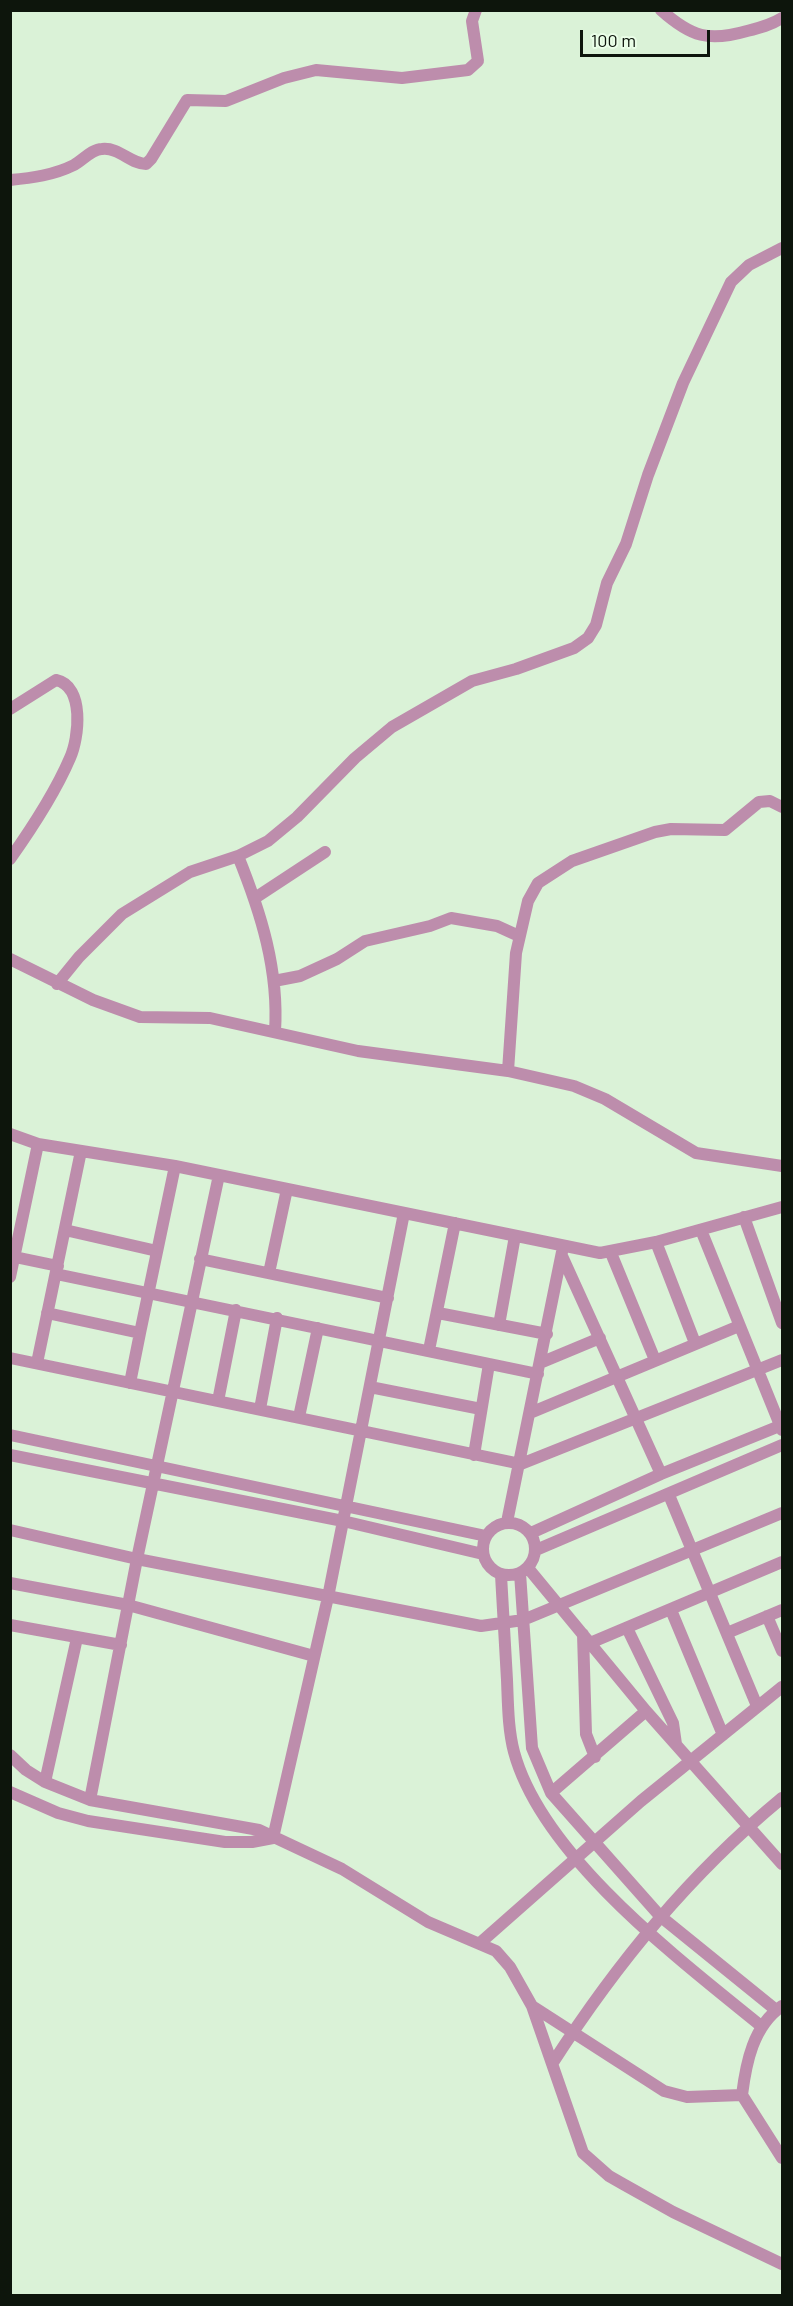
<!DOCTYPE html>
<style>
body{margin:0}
#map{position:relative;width:793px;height:2306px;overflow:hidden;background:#daf2d7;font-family:Barlow,sans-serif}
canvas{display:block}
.frame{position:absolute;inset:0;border:12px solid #0d150c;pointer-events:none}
.scale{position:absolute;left:580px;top:30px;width:130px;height:27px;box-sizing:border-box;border:3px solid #0d150c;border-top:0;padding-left:8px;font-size:18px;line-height:21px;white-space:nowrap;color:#0d150c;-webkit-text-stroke:4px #eafee8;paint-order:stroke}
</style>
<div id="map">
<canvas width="793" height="2306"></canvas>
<div class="frame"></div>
<div class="scale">100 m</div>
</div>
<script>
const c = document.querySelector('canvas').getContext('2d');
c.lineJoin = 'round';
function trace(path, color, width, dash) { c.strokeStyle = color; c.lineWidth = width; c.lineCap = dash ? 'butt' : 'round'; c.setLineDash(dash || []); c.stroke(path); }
trace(new Path2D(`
 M661,10C691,37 709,42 747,31C759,28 771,25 782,18
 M10,180C32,178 54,175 74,165C83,160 92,149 102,149C119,147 131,164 146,164L151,159L187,100L226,101L284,78L316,70L402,78L468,70L478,61L472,21L476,10
 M10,709L56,680C85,686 79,738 70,758C55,793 32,828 10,859
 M238,856C261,913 279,970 275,1032
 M255,898L325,852
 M10,959L93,1000L140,1017L210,1018L358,1051L508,1071L574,1086L605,1099L696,1153L782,1166
 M274,981L300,976L337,959L365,941L430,926L451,918L497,926L519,936
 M57,984L79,957L122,914L190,872L238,856L268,841L297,817L355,758L392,727L472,681L516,669L574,648L588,638L596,625L607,583L626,544L648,475L683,383L731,282L749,265L782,248
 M508,1071L516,953L528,901L538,883L572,861L655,832L671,829L725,830L759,802L770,801L782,807
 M10,1134L38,1144L175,1166L600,1253L656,1242L782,1207
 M744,1217L782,1323
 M65,1230L157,1251
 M701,1230L782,1430
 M656,1242L695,1343
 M611,1253L655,1360
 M10,1256L58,1266
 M562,1256L661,1474
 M200,1259L388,1298
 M269,1273L287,1189
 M56,1274L538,1374
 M10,1277L38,1144
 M47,1313L140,1333L175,1166
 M438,1313L547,1334
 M499,1325L515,1236
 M429,1350L455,1223
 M10,1358L521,1464L782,1360
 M37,1363L81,1151
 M540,1363L600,1338
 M130,1383L140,1333
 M370,1387L481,1409
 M218,1401L236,1310
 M260,1409L277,1318
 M530,1413L739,1326
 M299,1417L318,1328
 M10,1435L486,1536
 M10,1455L343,1521L483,1554
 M474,1455L489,1364
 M669,1495L757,1706
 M507,1522L563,1247
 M483 1549a26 26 0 1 1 52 0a26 26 0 1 1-52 0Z
 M10,1530L137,1559L481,1626L523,1620L782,1513
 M531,1533L661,1474L782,1425
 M536,1550L782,1445
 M528,1568L646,1711L782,1864
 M520,1573L532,1748L551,1793L660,1916L776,2010
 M501,1575C503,1610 505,1645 507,1680C508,1704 508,1729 514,1752C542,1856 680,1960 761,2026
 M10,1583L128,1605L314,1656
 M671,1610L723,1735
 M767,1616L782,1651
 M10,1625L121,1645
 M627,1628L673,1723L676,1744
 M727,1633L782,1610
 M583,1634L586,1734L595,1757
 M590,1643L782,1562
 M10,1755L26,1770L45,1782L90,1800L259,1830L342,1869L428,1922L496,1951L510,1967L532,2006L583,2153L609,2176L623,2184L673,2212L782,2264
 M45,1782L77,1638
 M10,1792L58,1813L88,1821L225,1842H252L273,1838L328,1597L404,1213
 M551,1793L646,1711
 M90,1800L137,1559L219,1175
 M480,1943L641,1801L782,1687
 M532,2006L664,2091L687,2097L742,2095L782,2158
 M552,2064C617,1963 690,1874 782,1798
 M742,2095C746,2063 753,2026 782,2006`), '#bd8dac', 12);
</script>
